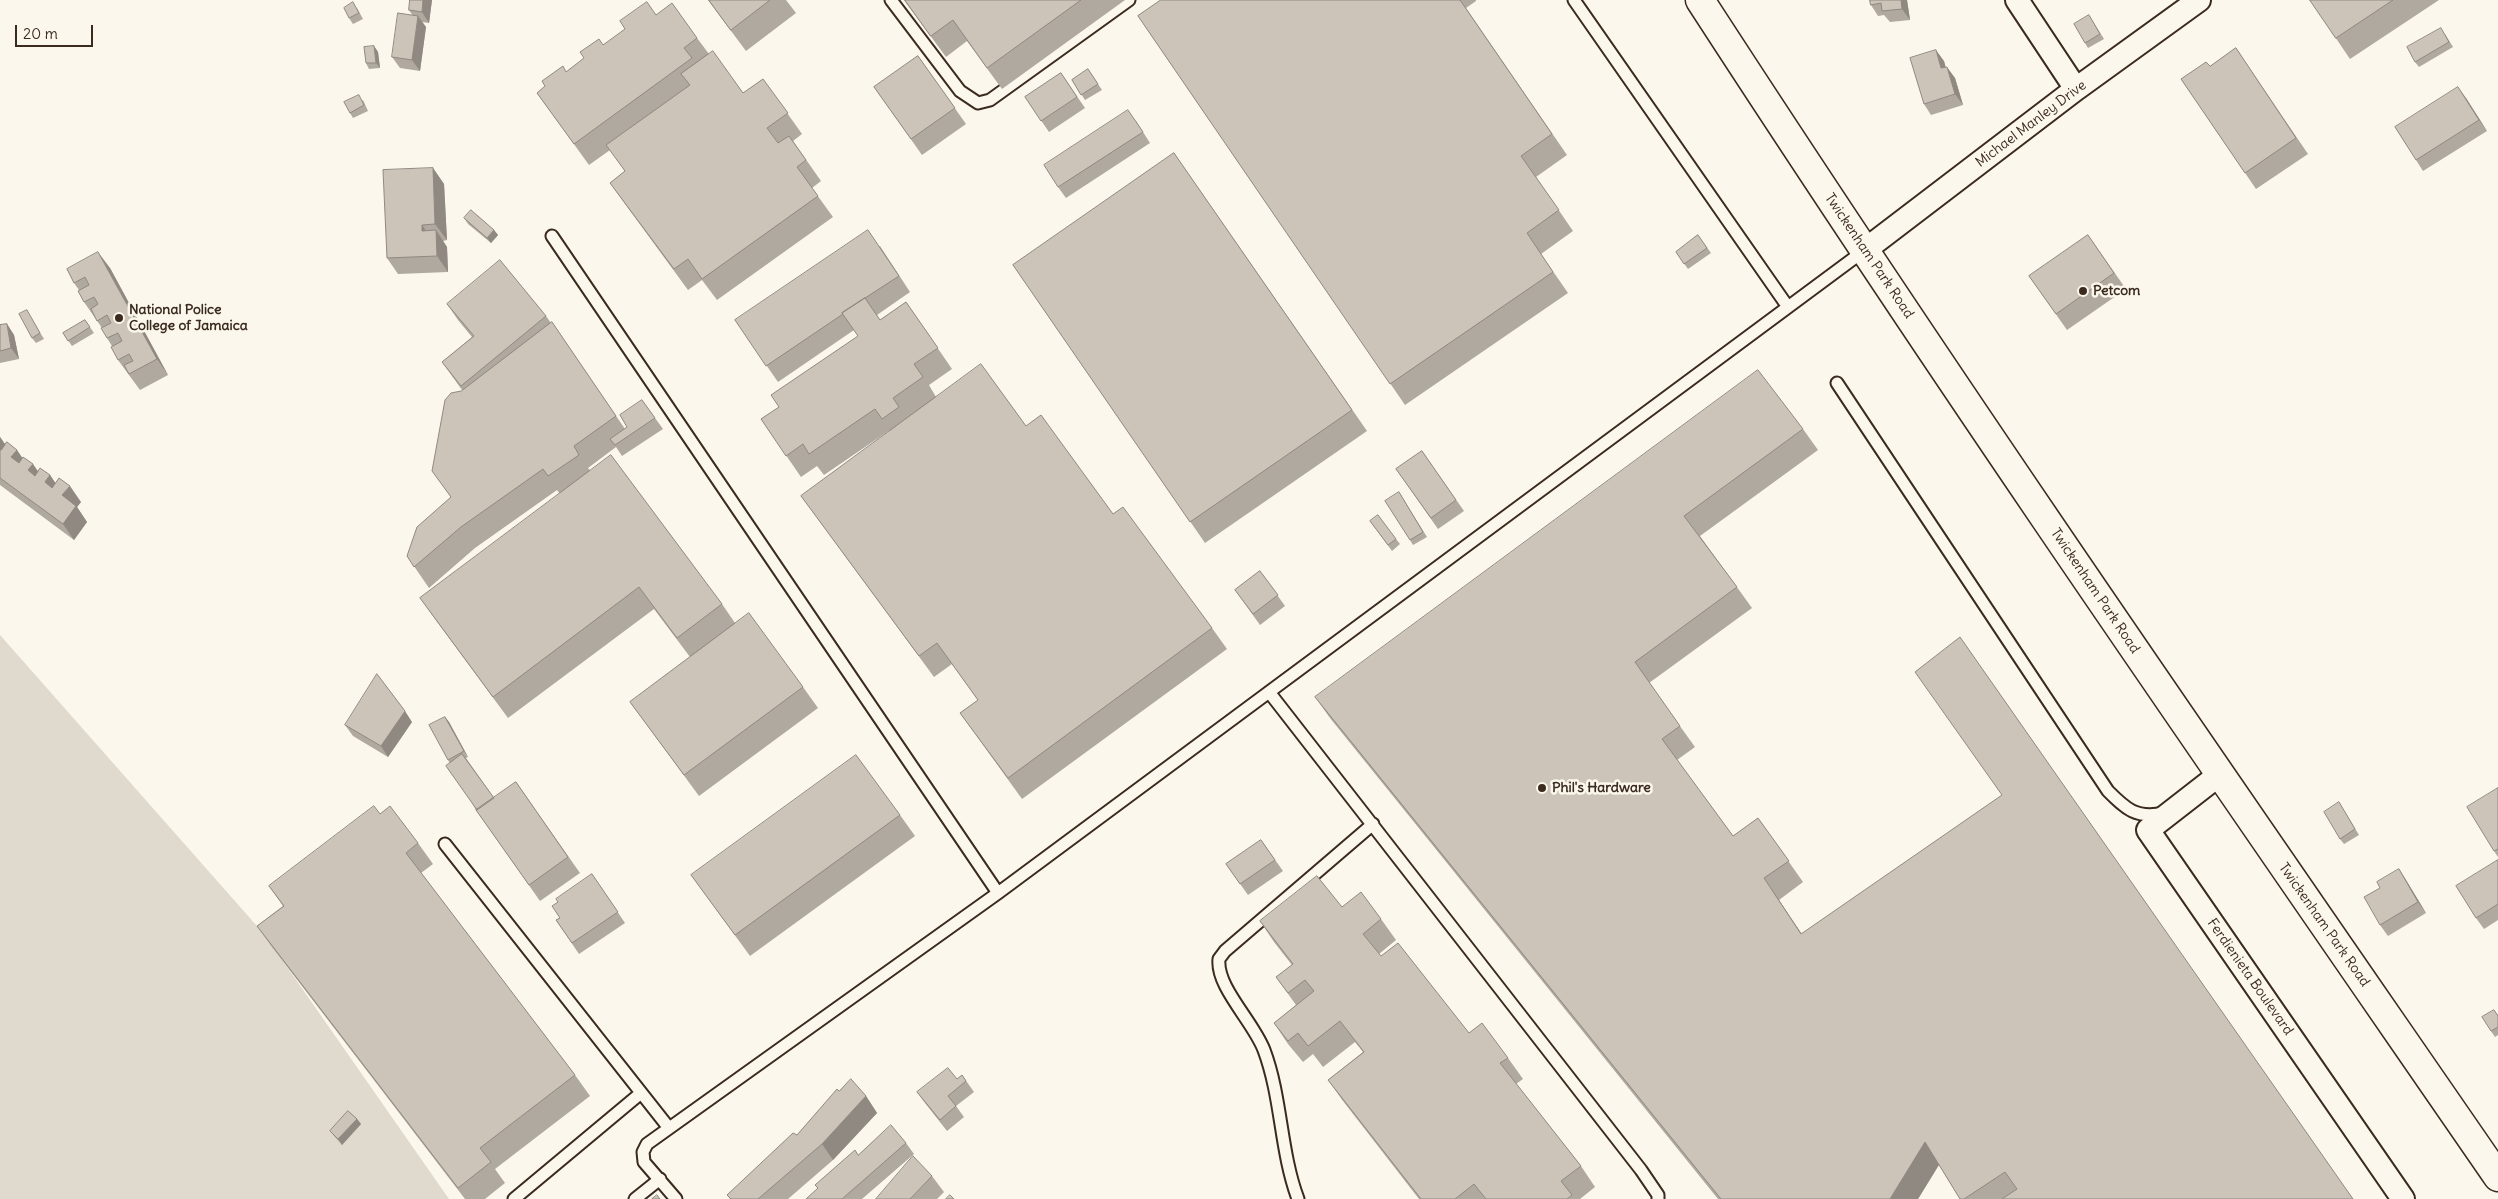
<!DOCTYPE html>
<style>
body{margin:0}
#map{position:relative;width:2498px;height:1199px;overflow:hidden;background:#fbf7ec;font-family:Delius,sans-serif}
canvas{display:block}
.scale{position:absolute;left:15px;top:25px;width:78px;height:22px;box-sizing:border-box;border:2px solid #3b2a1e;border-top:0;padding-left:6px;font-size:15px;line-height:18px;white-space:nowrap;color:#3b2a1e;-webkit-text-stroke:4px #fbf7ec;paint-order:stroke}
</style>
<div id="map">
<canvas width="2498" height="1199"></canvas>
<div class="scale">20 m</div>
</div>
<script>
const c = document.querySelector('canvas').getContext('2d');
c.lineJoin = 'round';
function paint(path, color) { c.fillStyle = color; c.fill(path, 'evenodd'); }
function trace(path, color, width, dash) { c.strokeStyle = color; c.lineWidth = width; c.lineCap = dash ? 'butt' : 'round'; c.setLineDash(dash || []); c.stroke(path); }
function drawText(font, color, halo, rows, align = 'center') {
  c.font = font + ' Delius,sans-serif'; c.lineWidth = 5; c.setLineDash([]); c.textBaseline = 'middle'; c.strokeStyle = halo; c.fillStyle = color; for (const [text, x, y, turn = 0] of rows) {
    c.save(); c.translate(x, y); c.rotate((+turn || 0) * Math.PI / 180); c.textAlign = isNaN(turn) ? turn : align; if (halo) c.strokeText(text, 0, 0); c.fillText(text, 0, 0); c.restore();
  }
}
paint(new Path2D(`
 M0,635L264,934L449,1199H0Z`), '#dfd9ce');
const lane = new Path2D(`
 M891,0L960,91L978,103L990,100L1129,0
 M1574,0L1788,307
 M552,236L998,893
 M1837,383L2108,791C2126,809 2136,819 2164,813
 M1269,692L1641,1170L1658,1195V1199
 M445,844L669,1128
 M514,1199L641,1093
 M635,1199L660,1179
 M676,1199L644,1162L643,1152L647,1144L998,893L1865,250
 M1298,1199C1280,1151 1282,1098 1264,1050C1253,1021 1216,987 1219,959L1225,951L1373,824`);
const street = new Path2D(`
 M2017,0L2076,89
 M1865,250L2076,89L2199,0
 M2220,774L2148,830L2403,1199`);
const secondary = new Path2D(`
 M1700,0C1958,398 2229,787 2498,1177`);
trace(lane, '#3b2a1e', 15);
trace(street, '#3b2a1e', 26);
trace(secondary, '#3b2a1e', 31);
trace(lane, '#fbf7ec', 11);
trace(street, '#fbf7ec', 22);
trace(secondary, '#fbf7ec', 28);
paint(new Path2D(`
 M410,0H432L429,23L422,22L426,27L420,71L400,68L392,57L413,16L409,10Z
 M708,0H786L796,13L746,51Z
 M904,0H1125L1002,89L967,41L946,57Z
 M1161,0H1476V1L1466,8L1567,155L1536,177L1573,231L1541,254L1568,293L1405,405L1138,16Z
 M1870,0H1907L1910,20L1890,22L1884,15L1878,16L1871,5Z
 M2310,0H2439L2350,59Z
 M357,8L363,19L353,24L349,18Z
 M656,15L697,38L709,54L743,93L763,79L802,134L793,141L821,181L812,188L833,217L717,300L702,280L688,290L625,204L610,183L625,171L610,150L589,165L537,93L603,45Z
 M2089,15L2104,39L2088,48L2085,43Z
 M2445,34L2453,47L2419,67L2415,62Z
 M374,46L378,52L380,68L369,69L366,63Z
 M2236,48L2308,154L2256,189L2181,79L2210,66Z
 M918,56L966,124L922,155L874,87Z
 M1944,61L1945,67L1955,78L1963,105L1931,115L1924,104Z
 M1088,69L1102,90L1085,100L1072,80Z
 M1061,73L1085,108L1049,132L1025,97Z
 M2466,98L2487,131L2423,171L2416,160Z
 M363,100L368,111L353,118L350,113Z
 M1136,121L1150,143L1066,198L1058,187Z
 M1174,153L1367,431L1205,543L1013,265Z
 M433,168L444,184L447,240L443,241L447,247L448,272L398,274L387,258Z
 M464,218L494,230L498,235L491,243L468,224Z
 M1698,235L1711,253L1688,269L1676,252Z
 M2088,235L2126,289L2067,330L2029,276Z
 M880,246L910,292L877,315L880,320L906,302L952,369L929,385L936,397L1026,426L1113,514L1212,628L1227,649L1022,799L960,713L978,700L952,664L934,677L801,496L890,431V430L824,475L817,466L801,477L761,419L779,407L858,336L854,330L778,382L735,320Z
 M110,268L168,375L140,390L118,360L112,346L107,338L102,328L84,302L79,290L74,283L67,269Z
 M447,304L546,316L551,323L552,322L625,429L627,427L642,400L663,429L622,456L616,447L588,468L591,471L722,604L735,623L803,687L818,708L699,796L630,702L690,657L654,609L508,718L435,619L420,598L560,494L557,490L475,548L429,588L407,556L451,497L462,390L442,362L472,337L458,320Z
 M30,316L44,339L36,343L32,338Z
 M85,320L94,333L72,346L63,333Z
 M7,324L14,335L19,359L0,363V325Z
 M1803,429L1818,450L1700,536L1752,608L1649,683L1695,747L1677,760L1733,836L1758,818L1803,882L1779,900L1801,934L2353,1199H1960L1939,1165L1918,1199H1718L1330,718L1315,697Z
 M0,437L5,444L38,471L50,475L55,483L81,502L77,507L87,522L74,540L0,485Z
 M1422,451L1464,511L1438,529L1396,469Z
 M1399,492L1427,537L1413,545L1410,540Z
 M1370,521L1396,539L1400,544L1392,551Z
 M1260,571L1285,606L1260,625L1235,590Z
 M445,717L449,722L468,757L466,758L494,798L516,782L580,873L540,901L476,810L448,760Z
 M412,722L388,757L353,736L345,725Z
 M2498,788V857L2494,851Z
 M2339,802L2359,835L2344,844L2340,839Z
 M380,814L418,843L433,864L421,873L575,1075L590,1096L495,1169L505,1183L485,1199H465L272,947L257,926L283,906L269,886Z
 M900,815L915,836L750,956L691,875Z
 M1261,840L1283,871L1248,895L1226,864Z
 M2498,860V920L2484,929L2476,918Z
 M2399,869L2406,880L2426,913L2388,936L2380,925V888Z
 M592,874L625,923L579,954L556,920L560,918L558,902Z
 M1342,907L1381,919L1396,940L1379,954L1381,956L1469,1033L1508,1058L1523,1079L1516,1084L1581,1166L1595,1187L1580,1199H1419L1343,1101L1328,1080L1363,1052L1355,1042L1323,1067L1313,1054L1303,1062L1288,1044L1274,1023L1296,1005L1276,977L1292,965L1274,942L1260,921Z
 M2494,1010L2498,1015V1035L2495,1037L2491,1031Z
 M962,1075L974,1092L956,1106L964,1117L947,1131L925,1103L917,1092L957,1079Z
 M839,1091L866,1096L877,1113L833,1160L788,1199H730L727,1195L797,1135Z
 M357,1119L361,1124L342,1145L334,1136L330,1131Z
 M906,1143L914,1154L862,1199H806L818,1189L815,1185L858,1155Z
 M932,1176L944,1192L937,1199H876Z`), '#afa99f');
paint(new Path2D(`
 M423,0H432L429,23L422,12Z
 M1901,0H1907L1910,20L1902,9Z
 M418,16L426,27L420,71L412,60Z
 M374,46L378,52L380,68L376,63Z
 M1936,50L1944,61L1949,79L1941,68Z
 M1947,67L1955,78L1963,105L1955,94Z
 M2458,87L2466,98L2487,131L2479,120Z
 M433,168L444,184L447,240L435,224Z
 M422,225L433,241L422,231Z
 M436,230L447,247L448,272L437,256Z
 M494,230L498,235L491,243L487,238Z
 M98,252L110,268L168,375L157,359Z
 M7,324L14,335L19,359L11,348Z
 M0,437L11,453L0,454Z
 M17,450L28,466L22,474L11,457Z
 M33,464L44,480L39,486L28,470Z
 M50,475L61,491L56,498L45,482Z
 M70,486L81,502L77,507L87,522L74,540L63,524L62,495Z
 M405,711L412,722L388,757L381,746Z
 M445,717L449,722L468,757L464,751Z
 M2399,869L2406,880L2426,913L2418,902Z
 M1764,878L1779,900L1816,955L1801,934Z
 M866,1096L877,1113L833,1160L822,1144Z
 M357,1119L361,1124L342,1145L338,1139Z
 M1925,1142L1940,1163L1918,1199H1890Z`), '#8f8982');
const building = new Path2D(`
 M410,0H423L422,12L409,10Z
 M709,0H770L731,30Z
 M905,0H1081L987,68L953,20L931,36Z
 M1161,0H1460L1552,134L1521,156L1559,210L1527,233L1553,272L1390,384L1138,16Z
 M1870,0H1901L1902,9L1882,11L1881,3L1871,5Z
 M2310,0H2393L2336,38Z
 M353,2L359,13L349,18L344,8Z
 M647,2L656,15L672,3L697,38L684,48L692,58L574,144L537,93L545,86L542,81L563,66L566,72L584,58L580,52L599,39L603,45L625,29L620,21Z
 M398,13L418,16L412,60L392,57Z
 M2089,15L2100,34L2085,43L2074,24Z
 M2441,28L2449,42L2415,62L2407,47Z
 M374,46L376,63H366L364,47Z
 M2236,48L2296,138L2245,173L2181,79L2206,62L2210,66Z
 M1936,50L1941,68L1947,67L1955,94L1924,104L1910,58Z
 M713,51L743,93L763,79L788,113L767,128L778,143L789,136L806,160L797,167L818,196L702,279L688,259L674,269L610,183L625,171L606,145L690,85L681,74Z
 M918,56L955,108L911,139L874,87Z
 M1088,69L1098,84L1081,95L1072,80Z
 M1061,73L1077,97L1041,121L1025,97Z
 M2458,87L2479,120L2416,160L2395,127Z
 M359,95L364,105L350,113L344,102Z
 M1128,110L1143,132L1058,187L1044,165Z
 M1174,153L1352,410L1190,522L1013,265Z
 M433,168L435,224L422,225V231L436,230L437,256L387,258L383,170Z
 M471,210L494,230L487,238L464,218Z
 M868,230L899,276L842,313L843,314L766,366L735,320Z
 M1698,235L1707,248L1684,264L1676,252Z
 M2088,235L2114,273L2056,314L2029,276Z
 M98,252L157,359L129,374L124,365L133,361L129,354L118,360L111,347L122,341L118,333L107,338L101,328L111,323L107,315L97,321L91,309L98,304L94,297L84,302L78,291L89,285L85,277L74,283L67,269Z
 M500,260L546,316L461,386L442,362L474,336L447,304Z
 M865,298L880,320L906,302L938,348L914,364L923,377L893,398L899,407L882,419L875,409L809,454L803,444L786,456L761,419L779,407L771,395L858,336L842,313Z
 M27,310L40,333L32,338L19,314Z
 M85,320L90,327L68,341L63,333Z
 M552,322L616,416L574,446L579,455L548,476L543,469L461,527L414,567L407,556L417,527L451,497L432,471L445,400L451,393L461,391Z
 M7,324L11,348L0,351V325Z
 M981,364L1026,426L1041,415L1113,514L1123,507L1212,628L1008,778L960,713L978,700L937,643L919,656L801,496Z
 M1758,370L1803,429L1684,516L1737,587L1635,662L1680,726L1662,739L1733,836L1758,818L1789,861L1764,878L1801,934L2002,795L1915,672L1960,637L2353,1199H2002L2017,1189L2005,1172L1964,1199H1960L1925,1142L1890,1199H1721L1315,697Z
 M642,400L655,418L615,445L610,439L627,427L620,415Z
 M7,442L17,450L11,457L19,463L23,457L33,464L28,470L35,476L40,468L50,475L45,482L52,488L59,478L70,486L62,495L76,506L63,524L0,478V450H1Z
 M1422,451L1456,500L1431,518L1396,469Z
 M611,455L722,604L677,638L639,587L493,697L420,598Z
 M1399,492L1423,532L1410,540L1385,501Z
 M1378,515L1396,539L1388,545L1370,521Z
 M1260,571L1278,595L1253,614L1235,590Z
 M749,613L803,687L684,775L630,702Z
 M377,674L405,711L381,746L345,725Z
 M445,717L464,751L448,760L429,725Z
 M462,754L494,798L477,810L446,766Z
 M856,755L900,815L735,935L691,875Z
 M516,782L568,857L529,885L476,810Z
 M2498,788V849L2494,851L2467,807Z
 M2339,802L2355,829L2340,839L2324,812Z
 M374,806L380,814L390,806L418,843L406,853L575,1075L480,1148L491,1162L458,1188L257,926L284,906L269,886Z
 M1261,840L1275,860L1240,884L1226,864Z
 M2498,860V904L2476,918L2456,886Z
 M2399,869L2418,902L2380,925L2364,897L2380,888L2377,882Z
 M592,874L618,912L572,943L556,920L560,918L552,906L558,902L556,899Z
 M1317,876L1342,907L1361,892L1381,919L1363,934L1381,956L1398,943L1469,1033L1482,1023L1508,1058L1500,1063L1581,1166L1561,1181L1572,1195L1567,1199H1486L1474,1184L1455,1199H1421L1328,1080L1364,1052L1340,1021L1308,1046L1298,1033L1288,1041L1274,1023L1314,991L1305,980L1288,993L1276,977L1293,964L1260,921Z
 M2494,1010L2498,1016V1027L2491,1031L2482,1017Z
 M948,1068L957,1079L962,1075L966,1081L948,1096L956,1106L940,1120L917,1092Z
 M851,1079L866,1096L822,1144L758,1199H731L727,1195L793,1133L797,1135L837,1089L839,1091Z
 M348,1111L357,1119L338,1139L330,1131Z
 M891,1125L906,1143L842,1199H806L818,1188L815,1185L855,1150L858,1155Z
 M913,1156L932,1176L910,1199H876Z
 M657,1195L660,1199H652Z
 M950,1195L954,1199H946Z`);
paint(building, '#ccc4b9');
trace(building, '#8f8982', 1);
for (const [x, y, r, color] of [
 [2083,291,5,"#3b2a1e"],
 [119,318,5,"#3b2a1e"],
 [1542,788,5,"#3b2a1e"]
]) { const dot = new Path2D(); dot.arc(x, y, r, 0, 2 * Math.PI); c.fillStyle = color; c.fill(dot); trace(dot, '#fbf7ec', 2); }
drawText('14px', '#3b2a1e', '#fbf7ec', [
 ["Michael Manley Drive",2031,124,-37],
 ["Twickenham Park Road",1869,256,56],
 ["Twickenham Park Road",2095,591,56],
 ["Twickenham Park Road",2324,925,55],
 ["Ferdienieta Boulevard",2250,977,55]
]);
drawText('bold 14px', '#3b2a1e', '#fbf7ec', [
 ["Petcom",2093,291],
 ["National Police",129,310],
 ["College of Jamaica",129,326],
 ["Phil's Hardware",1552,788]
], 'left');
</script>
